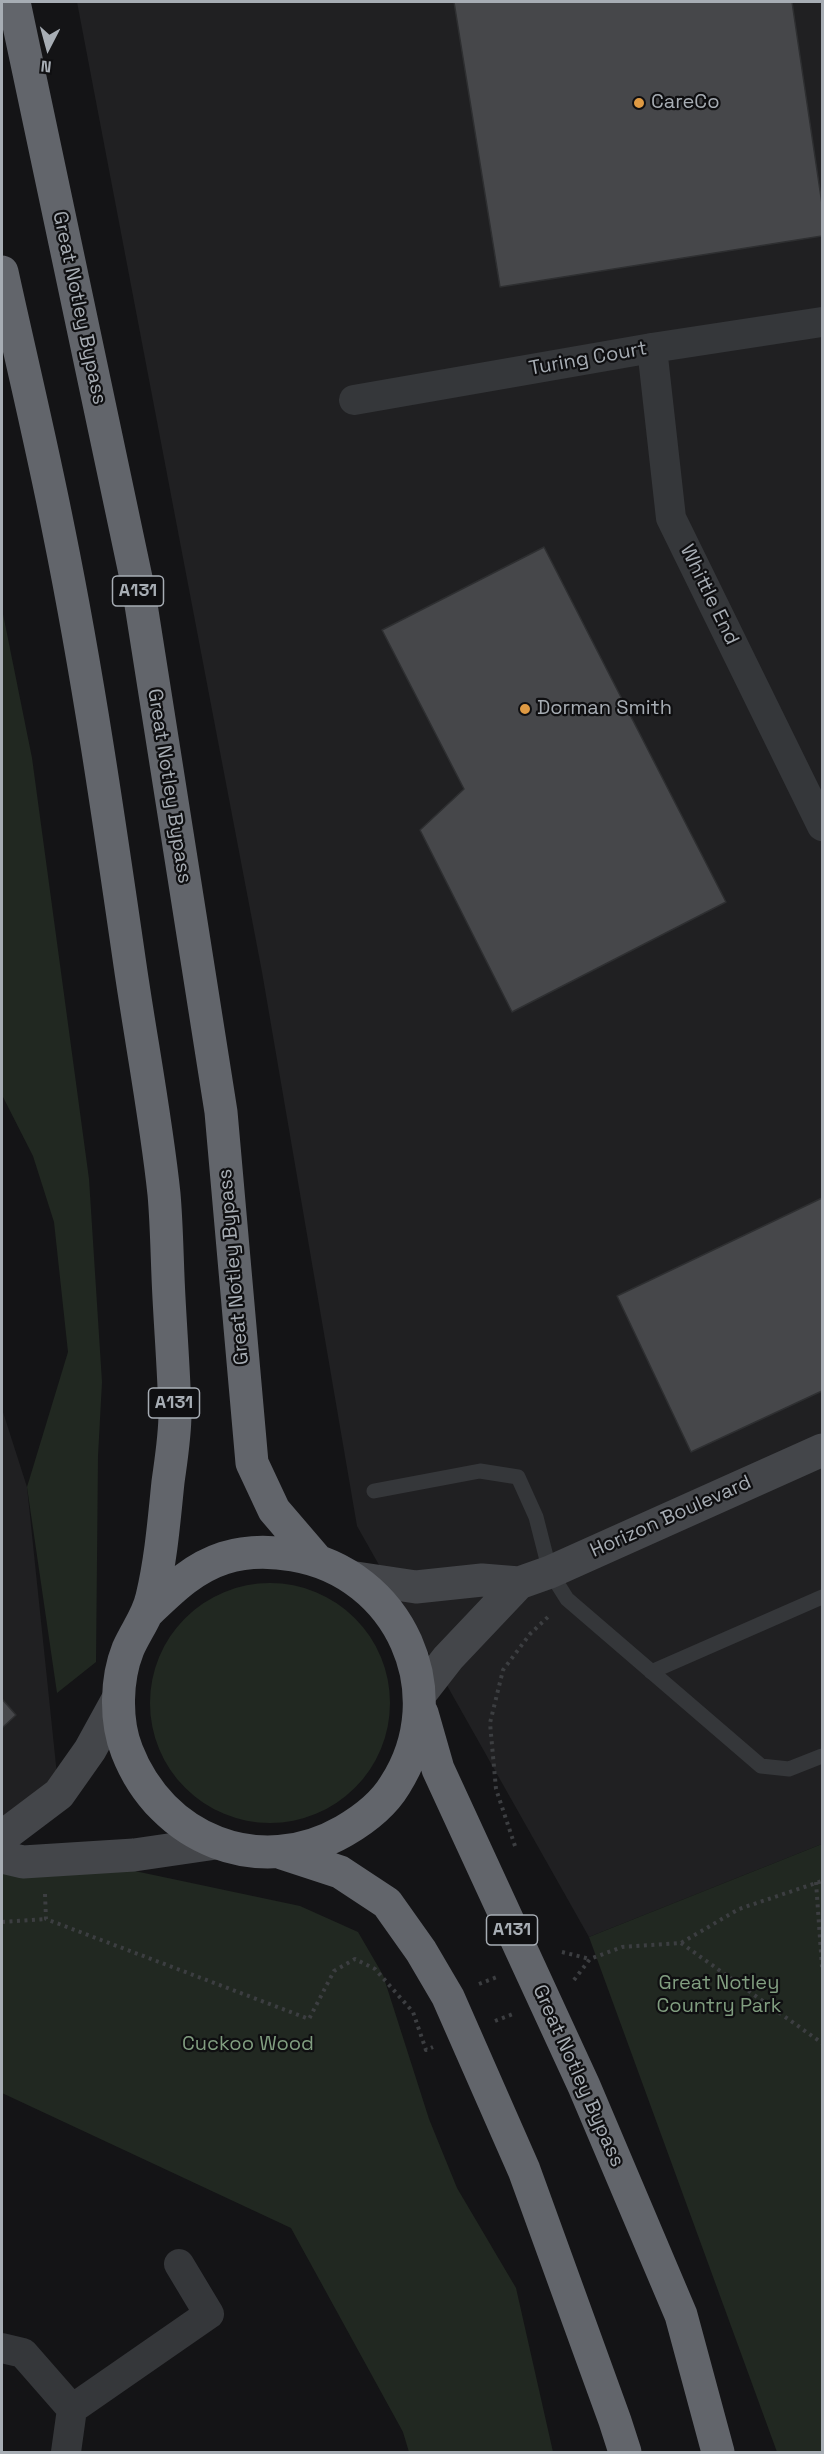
<!DOCTYPE html>
<style>
body{margin:0}
#map{position:relative;width:824px;height:2454px;overflow:hidden;background:#141416;font-family:"Space Grotesk",sans-serif}
canvas{display:block}
.frame{position:absolute;inset:0;border:3px solid #a7adb4;pointer-events:none}
.north{position:absolute;left:18px;top:18px;width:60px;height:60px;-webkit-text-stroke:4px #0f0f11;paint-order:stroke;rotate:186deg;font-size:16px;font-weight:700;line-height:24px;text-align:center;color:#a7adb4}
.north::after{content:'';display:block;margin:auto;width:21px;height:27px;background:#a7adb4;clip-path:polygon(50% 0,100% 100%,50% 72%,0 100%)}
</style>
<div id="map">
<canvas width="824" height="2454"></canvas>
<div class="frame"></div>
<div class="north">N</div>
</div>
<script>
const c = document.querySelector('canvas').getContext('2d');
c.lineJoin = 'round';
function paint(path, color) { c.fillStyle = color; c.fill(path, 'evenodd'); }
function trace(path, color, width, dash) { c.strokeStyle = color; c.lineWidth = width; c.lineCap = dash ? 'butt' : 'round'; c.setLineDash(dash || []); c.stroke(path); }
function drawText(font, color, halo, rows, align = 'center') {
  c.font = font + ' "Space Grotesk",sans-serif'; c.lineWidth = 4.5; c.setLineDash([]); c.textBaseline = 'middle'; c.strokeStyle = halo; c.fillStyle = color; for (const [text, x, y, turn = 0] of rows) {
    c.save(); c.translate(x, y); c.rotate((+turn || 0) * Math.PI / 180); c.textAlign = isNaN(turn) ? turn : align; if (halo) c.strokeText(text, 0, 0); c.fillText(text, 0, 0); c.restore();
  }
}
paint(new Path2D(`
 M77,2H822V1844L589,1937L357,1526L262,972Z
 M2,1409L27,1487L59,1794L2,1837Z`), '#202022');
paint(new Path2D(`
 M2,609L32,758L89,1179L102,1382L98,1456L96,1662L57,1693L27,1487L68,1352L54,1222L33,1156L2,1095Z
 M150 1703a120 120 0 1 1 240 0a120 120 0 1 1-240 0Z
 M822,1844V2452H777L589,1937Z
 M2,1855L130,1870L300,1906L358,1932L383,1975L429,2119L457,2188L516,2288L553,2452H409L403,2432L291,2228L2,2093Z`), '#212821');
const building = new Path2D(`
 M454,2H792L822,204V236L500,287Z
 M544,547L726,902L512,1012L420,830L464,789L382,630Z
 M822,1198V1391L691,1452L617,1296Z
 M2,1699L16,1715L2,1728Z`);
paint(building, '#46474a');
trace(building, '#2e2f31', 1.5);
trace(new Path2D(`
 M515,1846L496,1789L490,1723L503,1670L530,1634L550,1615
 M816,1882L822,1967
 M45,1894L46,1919L309,2019L334,1971L355,1959L375,1969L413,2012L426,2050L433,2047
 M2,1922L46,1919
 M681,1943L822,2043
 M562,1952L590,1959
 M574,1980L590,1959L622,1947L681,1943L739,1909L822,1881
 M479,1984L497,1977
 M495,2021L513,2014`), '#3c3e41', 4, [3, 4.5]);
trace(new Path2D(`
 M374,1491L480,1471L518,1477L536,1517L550,1572L567,1599L761,1766L789,1769L822,1756
 M651,1672L822,1597`), '#35373a', 15);
trace(new Path2D(`
 M652,348L671,518L822,826
 M354,400L652,348L822,322
 M2,2348L23,2353L72,2409L66,2452
 M72,2409L209,2314L179,2264`), '#35373a', 30);
trace(new Path2D(`
 M356,1578L416,1587L482,1580L519,1583L550,1572L822,1450
 M420,1694L448,1658L519,1583
 M2,1837L59,1794L90,1750L118,1699
 M2,1857L23,1862L134,1855L216,1843`), '#44464a', 33);
trace(new Path2D(`
 M14,2L139,592L221,1112L252,1463L274,1510L316,1559
 M2,272C21,359 42,445 59,532C88,675 109,820 130,965C141,1041 156,1118 164,1194C167,1228 167,1263 169,1298C171,1336 174,1375 175,1413C175,1436 171,1460 168,1482C164,1521 161,1559 152,1597C148,1616 136,1631 128,1649C116,1679 115,1721 127,1751C161,1839 259,1880 344,1831C363,1820 383,1805 395,1785C454,1693 400,1573 293,1555C270,1551 246,1551 224,1558C193,1568 172,1589 149,1611
 M422,1713L438,1769L584,2086L681,2315L718,2452
 M282,1853L340,1872L387,1903L421,1951L448,1997L524,2170L615,2421L625,2452`), '#62656b', 33);
for (const [x, y, r, color] of [
 [639,103,6,"#df9a43"],
 [525,709,6,"#df9a43"]
]) { const dot = new Path2D(); dot.arc(x, y, r, 0, 2 * Math.PI); c.fillStyle = color; c.fill(dot); trace(dot, '#0f0f11', 2); }
for (const [x, y, w] of [
 [138,591,51],
 [174,1403,51],
 [512,1930,51]
]) { const box = new Path2D(); box.roundRect(x - w / 2, y - 15, w, 30, 4.5); c.fillStyle = '#0f0f11'; c.fill(box); trace(box, '#a7adb4', 1.5); }
drawText('bold 18px', '#a7adb4', null, [
 ["A131",138,591],
 ["A131",174,1403],
 ["A131",512,1930]
]);
drawText('20px', '#a7adb4', '#0f0f11', [
 ["CareCo",651,103],
 ["Dorman Smith",537,709]
], 'left');
drawText('20px', '#a7adb4', '#0f0f11', [
 ["Great Notley Bypass",79,308,78],
 ["Turing Court",588,359,-10],
 ["Whittle End",709,595,64],
 ["Great Notley Bypass",169,786,81],
 ["Great Notley Bypass",234,1267,-95],
 ["Horizon Boulevard",671,1517,-24],
 ["Great Notley Bypass",578,2076,66]
]);
drawText('20px', '#819e80', '#0f0f11', [
 ["Great Notley",719,1984],
 ["Country Park",719,2007],
 ["Cuckoo Wood",248,2045]
]);
</script>
